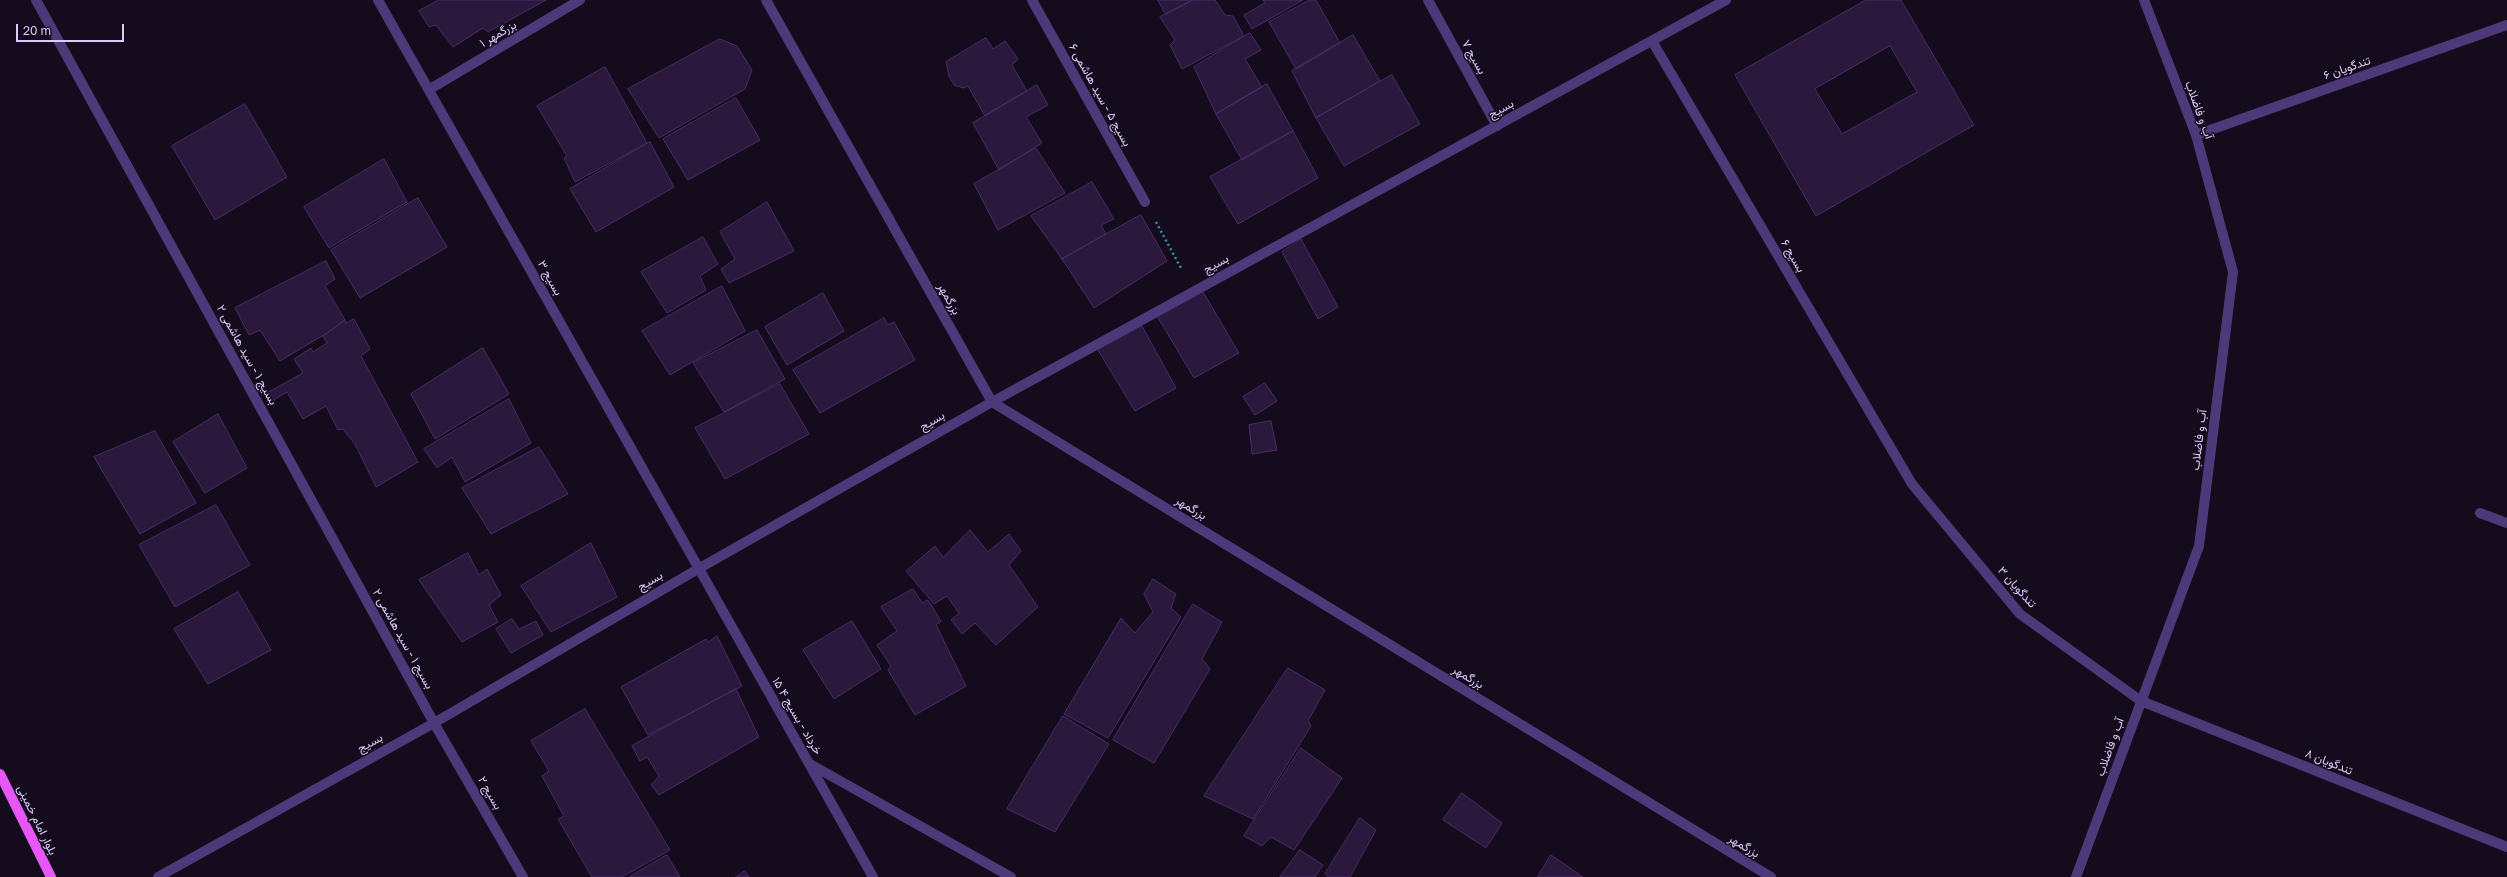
<!DOCTYPE html>
<meta charset="utf-8">
<style>
body{margin:0}
#map{position:relative;width:2507px;height:877px;overflow:hidden;background:#140c1d;font-family:"Golos Text",sans-serif}
canvas{display:block}
.scale{position:absolute;left:16px;top:24px;width:108px;height:18px;box-sizing:border-box;border:2px solid #decbfd;border-top:0;padding-left:5px;font-size:12px;line-height:14px;white-space:nowrap;color:#decbfd;-webkit-text-stroke:3px #140c1d;paint-order:stroke}
</style>
<div id="map">
<canvas width="2507" height="877"></canvas>
<div class="scale">20 m</div>
</div>
<script>
const c = document.querySelector('canvas').getContext('2d');
c.lineJoin = 'round';
function paint(path, color) { c.fillStyle = color; c.fill(path, 'evenodd'); }
function trace(path, color, width, dash) { c.strokeStyle = color; c.lineWidth = width; c.lineCap = dash ? 'butt' : 'round'; c.setLineDash(dash || []); c.stroke(path); }
function drawText(font, color, halo, rows, align = 'center') {
  c.font = font + ' "Golos Text",Vazirmatn,sans-serif'; c.lineWidth = 3; c.setLineDash([]); c.textBaseline = 'middle'; c.strokeStyle = halo; c.fillStyle = color; for (const [text, x, y, turn = 0] of rows) {
    c.save(); c.translate(x, y); c.rotate((+turn || 0) * Math.PI / 180); c.textAlign = isNaN(turn) ? turn : align; if (halo) c.strokeText(text, 0, 0); c.fillText(text, 0, 0); c.restore();
  }
}
const building = new Path2D(`
 M439,0H546L488,32L483,28L453,47L436,25L429,27L419,11Z
 M1158,0H1193L1166,14Z
 M1193,0H1215L1225,15L1233,16L1244,36L1182,69L1170,45L1175,40L1160,17Z
 M1263,0H1303L1252,29L1244,15L1265,3Z
 M1310,0H1316L1340,43L1296,69L1269,22Z
 M1866,0H1901L1974,125L1816,216L1735,75ZM1890,46L1917,92L1842,134L1815,89Z
 M1250,33L1261,50L1245,59L1262,87L1216,114L1194,67Z
 M1353,35L1380,81L1316,118L1292,71Z
 M986,38L993,49L1005,41L1018,59L1012,65L1027,91L985,116L968,86L963,88L954,85L949,76L946,62Z
 M720,39L737,46L752,70L745,89L659,138L628,89Z
 M605,67L647,143L575,182L564,158L567,156L537,106Z
 M1392,75L1420,124L1344,166L1316,118Z
 M1267,84L1293,131L1242,160L1216,114Z
 M1037,85L1048,105L1026,117L1042,143L999,170L973,123Z
 M736,98L760,140L688,180L663,139Z
 M245,104L287,177L215,220L172,146Z
 M1293,131L1318,178L1238,224L1210,177Z
 M650,142L674,187L596,232L570,189Z
 M1036,148L1065,193L998,230L974,184Z
 M384,159L407,202L329,248L304,207Z
 M1092,182L1114,219L1101,225L1106,234L1062,259L1031,216Z
 M418,198L447,247L360,298L331,250Z
 M767,202L794,251L729,283L721,269L735,259L720,232Z
 M1141,215L1167,261L1094,308L1062,259Z
 M703,237L718,264L700,276L706,290L667,313L641,272Z
 M1301,239L1338,307L1318,319L1282,252Z
 M326,261L335,279L325,286L345,320L327,333L280,361L260,330L249,335L235,308Z
 M722,286L745,331L670,375L642,331Z
 M1203,292L1239,353L1194,378L1157,316Z
 M823,293L844,331L787,365L765,327Z
 M884,318L888,325L894,322L915,360L820,413L793,370Z
 M354,319L370,349L361,356L418,462L376,487L355,444L343,429L338,430L326,406L303,419L287,392L270,402L265,394L303,373L294,359L311,348L313,352L327,343L323,336L345,320L346,323Z
 M1142,326L1176,388L1135,411L1098,350Z
 M757,330L785,379L724,412L693,363Z
 M483,348L509,394L435,439L411,394Z
 M1265,383L1277,401L1255,415L1243,397Z
 M780,384L809,434L725,479L695,428Z
 M509,399L531,443L465,482L452,457L437,468L424,449Z
 M218,414L247,468L205,493L173,442Z
 M1271,421L1277,450L1252,454L1249,425Z
 M155,431L196,503L140,534L94,457Z
 M539,447L568,494L491,534L462,488Z
 M216,505L250,565L175,607L139,545Z
 M970,530L988,552L1009,534L1021,551L1009,565L1038,607L996,645L975,623L962,634L951,620L959,613L947,596L934,604L906,571L935,546L943,557Z
 M591,543L617,597L551,632L521,586Z
 M468,553L479,575L487,569L501,595L489,605L498,622L462,642L419,580Z
 M1153,579L1176,594L1171,608L1181,617L1108,738L1064,714L1121,618L1135,633L1153,612L1144,594Z
 M913,589L922,603L928,600L941,621L936,625L966,686L915,715L888,670L891,666L877,645L897,631L881,607Z
 M238,592L271,650L208,684L174,629Z
 M1193,604L1222,622L1202,659L1210,669L1154,763L1113,740Z
 M512,619L519,629L536,621L543,635L511,653L496,629Z
 M852,621L881,669L834,699L803,650Z
 M717,636L742,686L648,735L621,687L706,639L708,642Z
 M1288,668L1325,690L1308,721L1311,726L1253,819L1204,796Z
 M736,689L759,737L659,795L651,785L659,776L647,757L640,761L632,746Z
 M585,709L670,850L622,877H592L558,819L564,816L542,776L549,771L531,741Z
 M1063,716L1109,744L1055,832L1007,809Z
 M1301,748L1342,778L1294,850L1271,837L1262,846L1244,836Z
 M1462,793L1502,823L1486,848L1443,820Z
 M1360,818L1376,830L1350,877H1329L1325,874Z
 M1300,850L1323,865L1315,877H1280Z
 M667,855L680,877H629Z
 M1551,855L1583,877H1538Z
 M745,871L749,877H736Z`);
paint(building, '#2a193d');
trace(building, '#482c68', 1);
trace(new Path2D(`
 M1156,222L1182,270`), '#3290a9', 2.5, [2, 3]);
trace(new Path2D(`
 M36,0L434,723L523,877
 M378,0L873,877
 M766,0L992,402L1771,877
 M1032,0L1145,202
 M1428,0L1497,126
 M1652,41L1912,484L2020,614L2141,701L2507,847
 M430,89L580,0
 M2196,135L2507,25
 M2480,513L2507,523
 M810,764L1011,877
 M158,877L434,723L698,569L992,402L1726,0
 M2076,877L2199,546L2233,272L2196,135L2144,0`), '#4d397a', 10);
trace(new Path2D(`
 M0,774L51,877`), '#e757f7', 10);
drawText('12px', '#decbfd', '#140c1d', [
 ["بزرگمهر ۱",498,34,-31],
 ["بسیج ۷",1474,57,61],
 ["تندگویان ۶",2347,68,-19],
 ["بسیج ۵ - سید هاشمی ۶",1100,95,61],
 ["بسیج",1501,109,-29],
 ["آب و فاضلاب",2199,110,70],
 ["بسیج ۶",1793,256,60],
 ["بسیج",1216,264,-29],
 ["بسیج ۳",550,278,61],
 ["بزرگمهر",949,299,61],
 ["بسیج ۱ - سید هاشمی ۲",247,355,61],
 ["بسیج",932,421,-30],
 ["آب و فاضلاب",2199,440,-83],
 ["بزرگمهر",1191,508,31],
 ["بسیج",650,581,-30],
 ["تندگویان ۳",2017,587,48],
 ["بسیج ۱ - سید هاشمی ۲",403,639,61],
 ["بزرگمهر",1468,677,31],
 ["۱۵ خرداد - بسیج ۴",797,716,60],
 ["بسیج",370,743,-29],
 ["آب و فاضلاب",2110,747,-70],
 ["تندگویان ۸",2329,762,22],
 ["بسیج ۲",490,793,60],
 ["بلوار امام خمینی",37,820,64],
 ["بزرگمهر",1744,846,31]
]);
</script>
